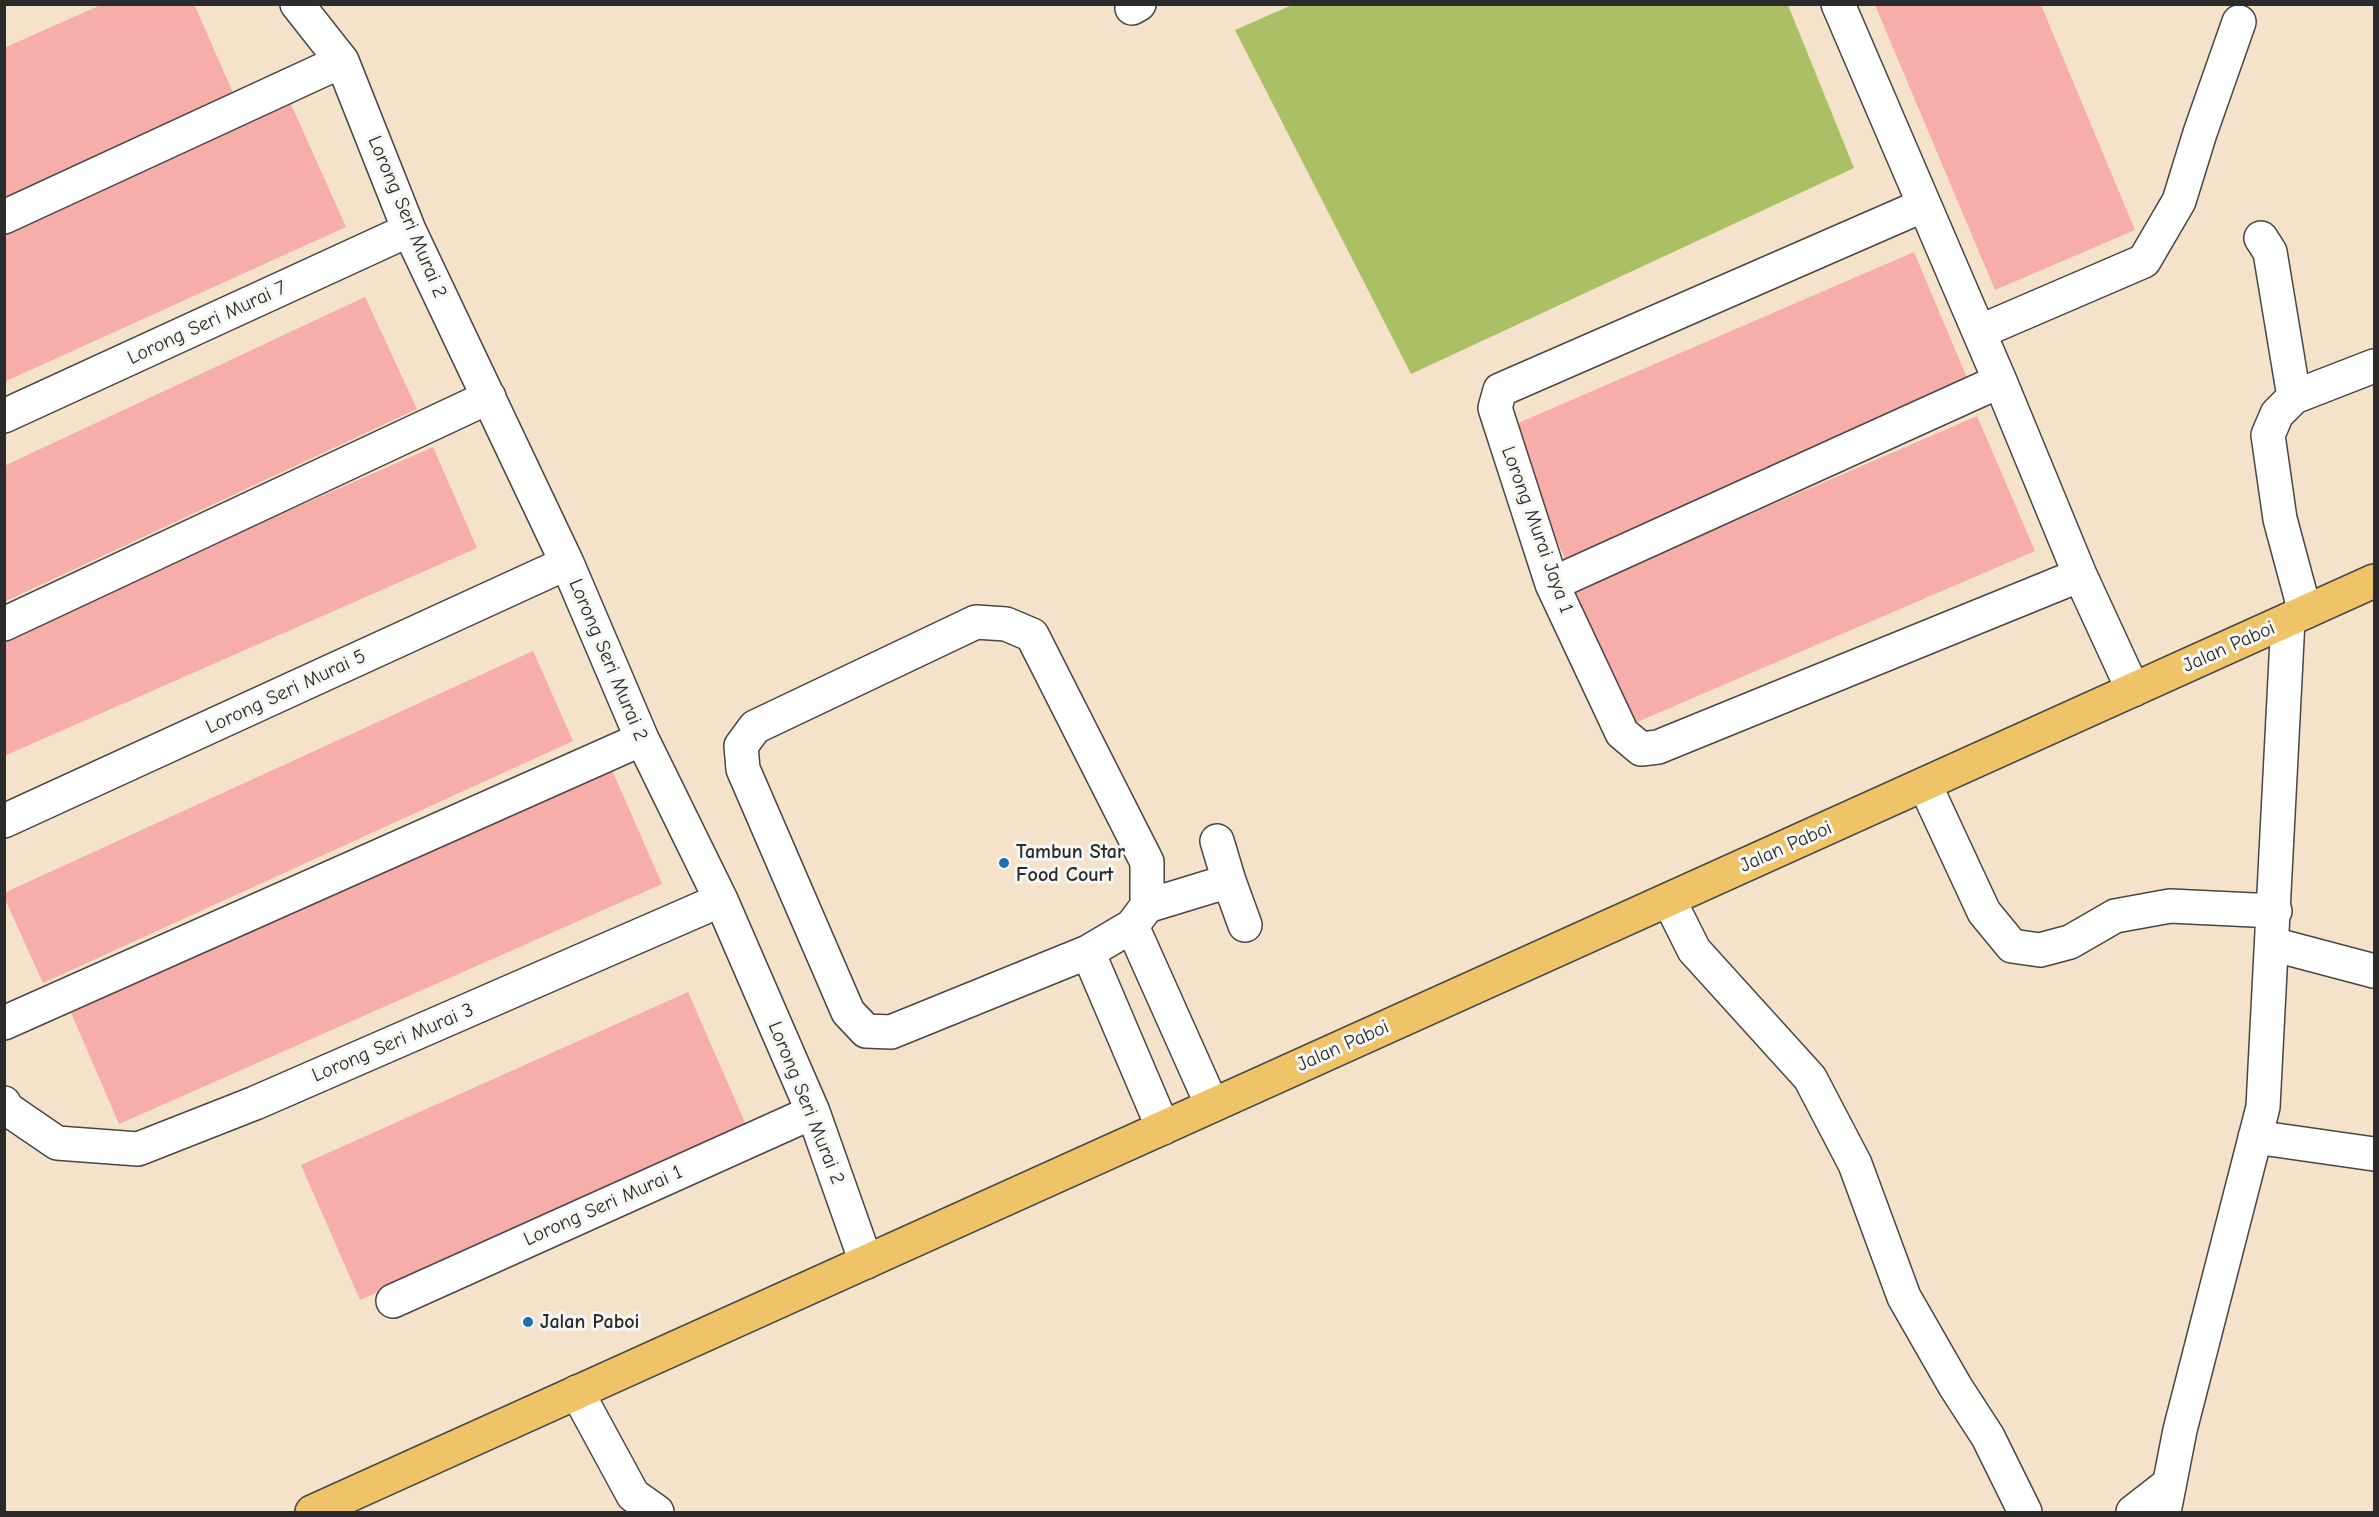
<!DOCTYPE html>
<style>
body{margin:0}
#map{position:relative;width:2379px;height:1517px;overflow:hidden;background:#f4e2cb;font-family:"Comic Neue",sans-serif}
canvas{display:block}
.frame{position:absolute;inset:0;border:6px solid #2b2b2b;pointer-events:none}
</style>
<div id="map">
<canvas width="2379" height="1517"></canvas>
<div class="frame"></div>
</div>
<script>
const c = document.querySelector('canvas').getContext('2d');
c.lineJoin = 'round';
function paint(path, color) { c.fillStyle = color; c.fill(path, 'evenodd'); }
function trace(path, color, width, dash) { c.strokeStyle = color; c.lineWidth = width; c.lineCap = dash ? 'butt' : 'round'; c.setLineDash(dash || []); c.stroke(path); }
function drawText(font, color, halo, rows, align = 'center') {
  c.font = font + ' "Comic Neue",sans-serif'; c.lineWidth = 6; c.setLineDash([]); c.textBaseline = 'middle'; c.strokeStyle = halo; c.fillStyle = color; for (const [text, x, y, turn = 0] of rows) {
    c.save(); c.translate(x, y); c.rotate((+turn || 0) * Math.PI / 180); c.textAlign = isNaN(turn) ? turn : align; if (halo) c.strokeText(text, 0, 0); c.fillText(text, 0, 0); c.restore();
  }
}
paint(new Path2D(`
 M1292,5H1788L1854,168L1411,374L1235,30Z`), '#abc064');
paint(new Path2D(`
 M103,4H194L234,95L4,198V48Z
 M1875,5H2041L2135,230L1995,290Z
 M290,102L346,227L4,382V232Z
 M1914,252L1970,385L1565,559L1509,427Z
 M365,297L417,409L4,602V466Z
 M1977,416L2035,551L1630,725L1573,591Z
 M433,447L477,548L4,756V636Z
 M533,651L573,741L43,983L4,897V893Z
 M611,768L662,884L119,1124L69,1008Z
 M688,992L747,1127L360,1300L301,1165Z`), '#f7ada9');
const minor = new Path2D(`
 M297,4L342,61L409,230L567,563L642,739L721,900L813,1112L866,1262
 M1838,4L2000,381L2080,575L2133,690
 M1132,8L1139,4
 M1924,205L1500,390L1495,408L1552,584L1622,733L1641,749L1658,747L2080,575
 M4,217L342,61
 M2261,238L2270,252L2294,397
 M1979,332L2144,261L2179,201L2200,133L2239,22
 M4,416L409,230
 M1552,584L2000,381
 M2305,612L2280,519L2268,435L2277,414L2294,397L2374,366
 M976,622L1006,624L1032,635L1147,862V906L1132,926L1088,952L891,1032L866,1031L848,1012L743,769L741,746L755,727Z
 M4,624L489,397
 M1925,785L1984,912L2012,946L2040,950L2070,942L2115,916L2170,906L2275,911
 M4,821L567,563
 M1229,881L1245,925
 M1669,900L1694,950L1810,1078L1855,1164L1904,1297L1955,1386L1988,1437L2025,1512
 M1147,906L1229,881L1217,841
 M1132,926L1212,1105
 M2272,944L2374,971
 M1088,952L1163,1128
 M4,1023L642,739
 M4,1103L6,1108L57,1143L138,1149L255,1103L721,900
 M2255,1137L2374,1154
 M393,1301L813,1112
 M577,1392L633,1495L657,1512
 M2133,1512L2169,1484
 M2164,1512L2180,1430L2263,1107L2288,620`);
const major = new Path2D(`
 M312,1512L2374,581`);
trace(minor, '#494643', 36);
trace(major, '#494643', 36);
trace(minor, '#fff', 33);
trace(major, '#efc469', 33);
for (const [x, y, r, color] of [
 [1004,863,6,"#1f6fb2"],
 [528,1322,6,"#1f6fb2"]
]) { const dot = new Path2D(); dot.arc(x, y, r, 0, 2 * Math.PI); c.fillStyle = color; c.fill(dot); trace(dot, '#f6f6f2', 2); }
drawText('20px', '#2b2b2b', '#f6f6f2', [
 ["Lorong Seri Murai 2",407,217,67],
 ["Lorong Seri Murai 7",207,323,-25],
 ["Lorong Murai Jaya 1",1537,530,70],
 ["Jalan Paboi",2229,647,-24],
 ["Lorong Seri Murai 2",608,660,67],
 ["Lorong Seri Murai 5",286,692,-25],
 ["Jalan Paboi",1786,847,-24],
 ["Lorong Seri Murai 3",393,1043,-23],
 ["Jalan Paboi",1343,1046,-24],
 ["Lorong Seri Murai 2",806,1103,68],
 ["Lorong Seri Murai 1",603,1206,-24]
]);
drawText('bold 20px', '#2b2b2b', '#f6f6f2', [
 ["Tambun Star",1016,852],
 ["Food Court",1016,875],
 ["Jalan Paboi",540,1322]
], 'left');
</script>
